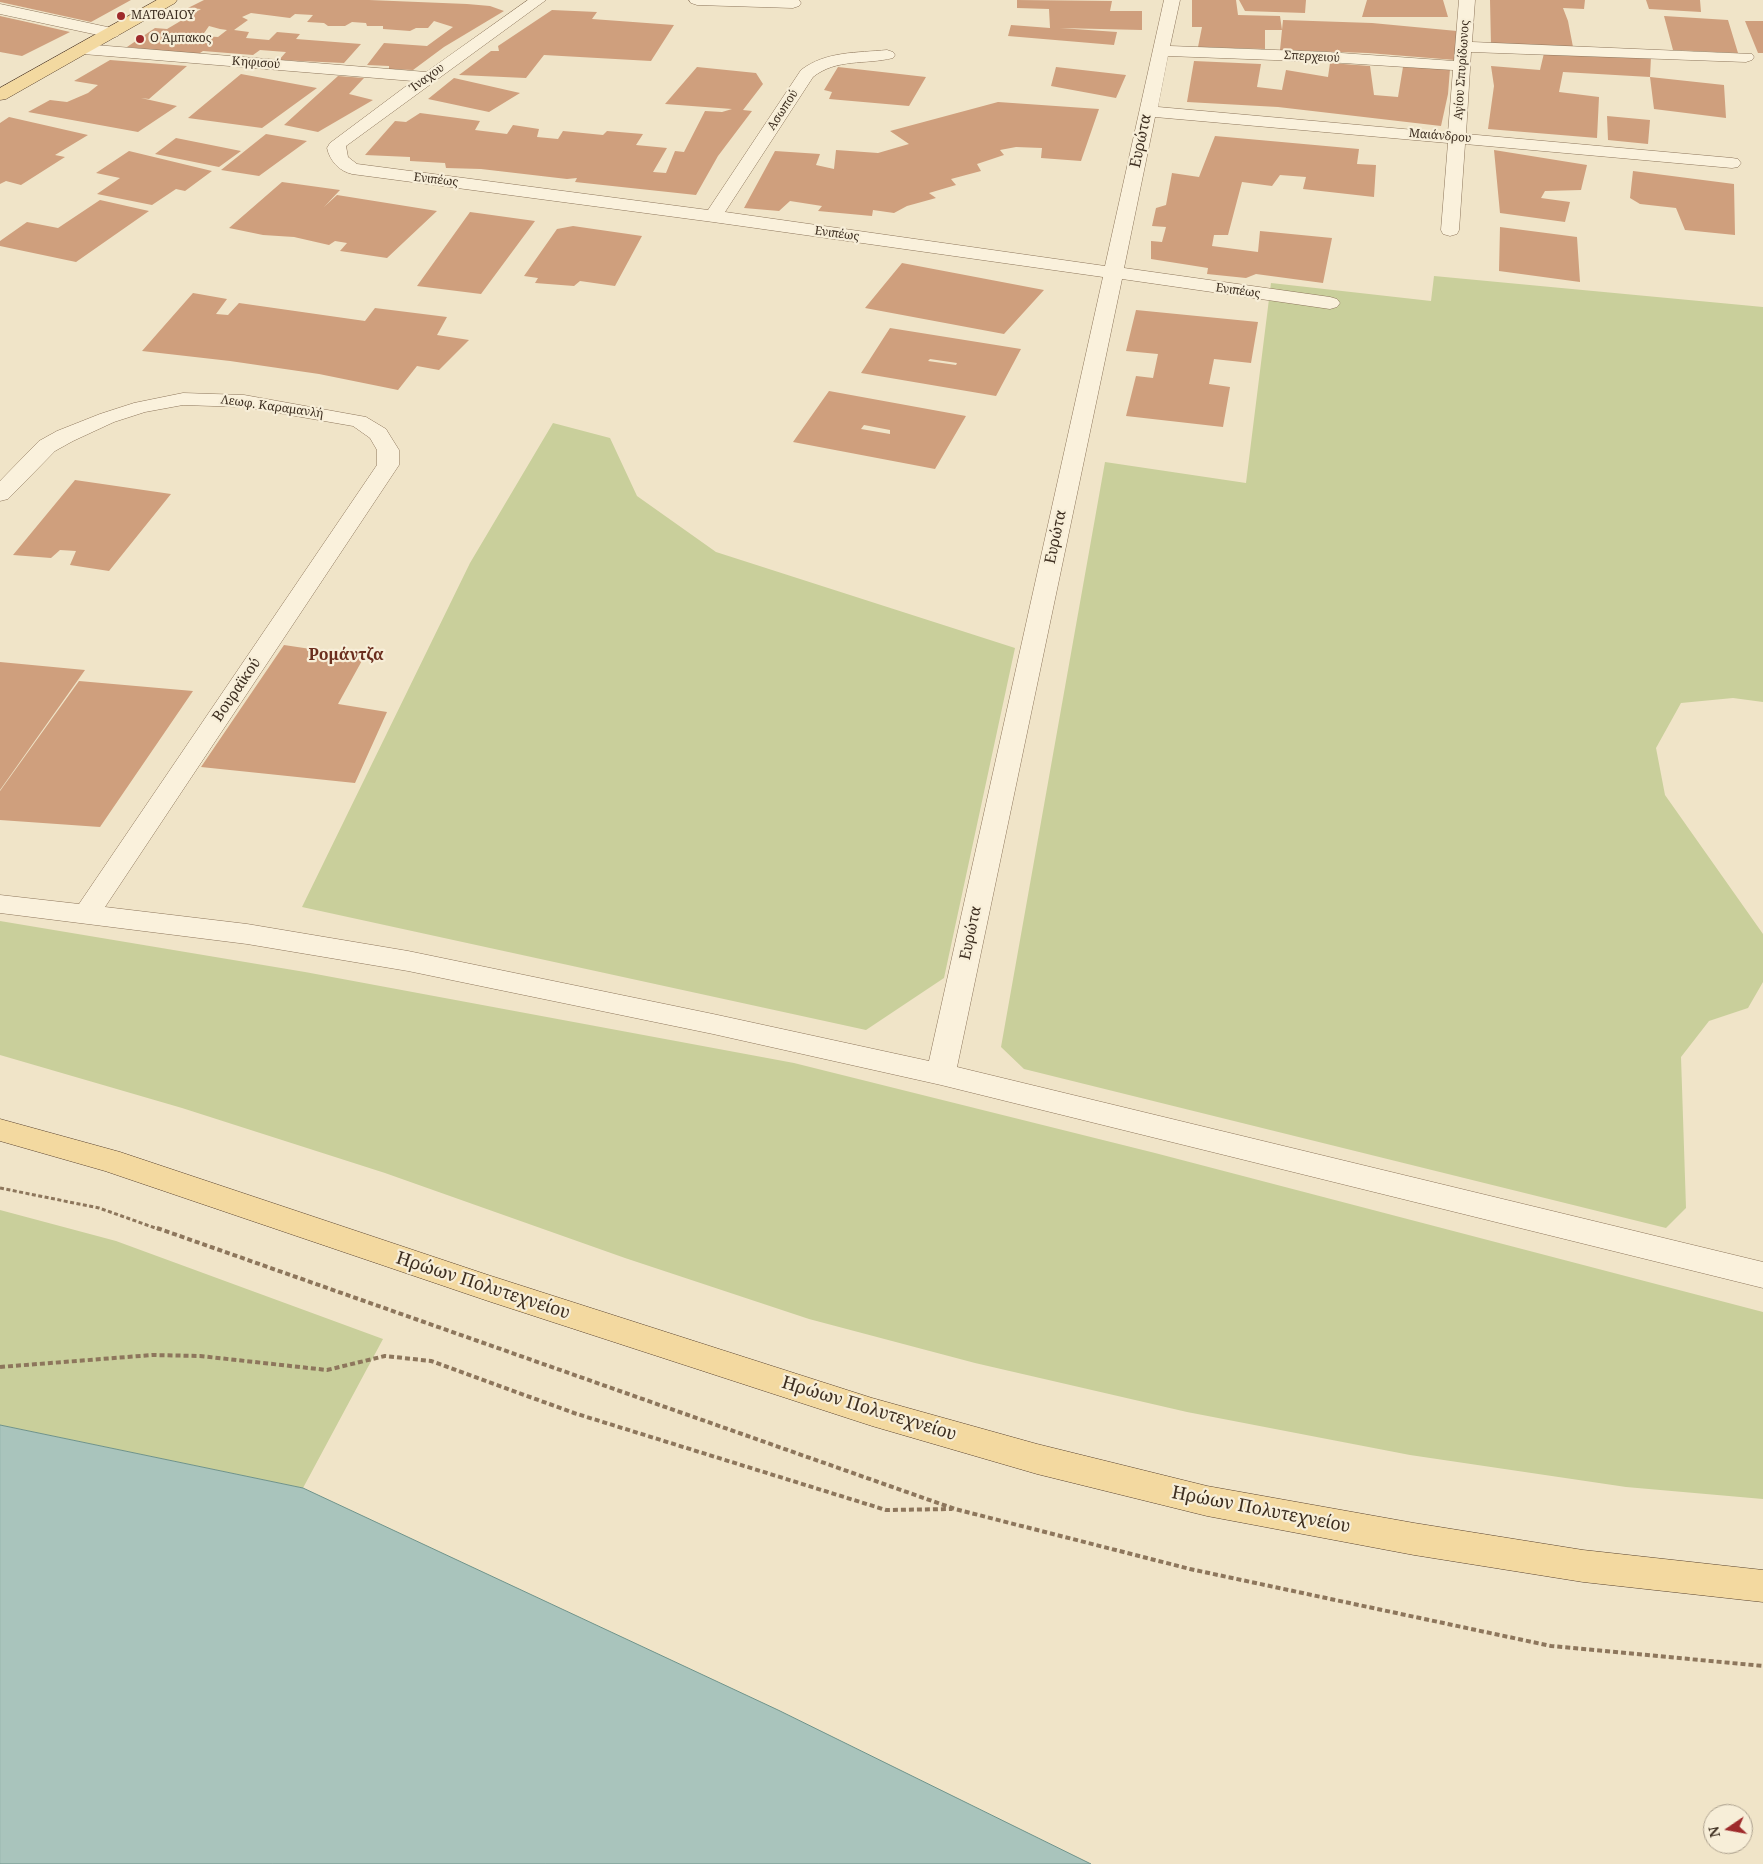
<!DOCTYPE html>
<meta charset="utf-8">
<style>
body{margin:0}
#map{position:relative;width:1763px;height:1864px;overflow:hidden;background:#f0e4c8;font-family:"Noto Serif",serif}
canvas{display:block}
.north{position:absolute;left:1703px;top:1804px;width:50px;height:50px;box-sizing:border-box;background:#f7eed8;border:1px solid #ada18e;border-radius:50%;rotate:258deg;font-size:14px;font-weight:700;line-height:20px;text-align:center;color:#3d2e20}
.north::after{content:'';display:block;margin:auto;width:18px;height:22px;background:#9e2a2b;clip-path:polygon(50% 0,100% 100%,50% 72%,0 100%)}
</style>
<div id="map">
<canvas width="1763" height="1864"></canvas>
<div class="north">N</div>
</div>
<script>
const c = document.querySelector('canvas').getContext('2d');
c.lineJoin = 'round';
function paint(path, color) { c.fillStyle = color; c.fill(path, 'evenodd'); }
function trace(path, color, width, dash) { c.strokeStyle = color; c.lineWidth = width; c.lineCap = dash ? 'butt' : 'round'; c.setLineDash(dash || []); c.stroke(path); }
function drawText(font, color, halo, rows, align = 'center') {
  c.font = font + ' "Noto Serif",serif'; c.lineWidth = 4.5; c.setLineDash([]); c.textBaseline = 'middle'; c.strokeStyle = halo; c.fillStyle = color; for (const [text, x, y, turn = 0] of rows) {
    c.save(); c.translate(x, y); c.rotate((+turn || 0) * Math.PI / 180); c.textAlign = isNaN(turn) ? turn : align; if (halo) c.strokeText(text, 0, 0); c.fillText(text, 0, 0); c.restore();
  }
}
paint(new Path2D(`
 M1434,276L1763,307V702L1733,698L1681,703L1656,748L1665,795L1763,934V982L1748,1008L1709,1021L1681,1057L1686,1208L1666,1228L1024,1069L1001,1047L1105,462L1246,483L1271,283L1431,301Z
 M553,423L610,438L637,496L716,552L1015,648L944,978L866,1030L302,907L470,563Z
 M0,921L305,972L794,1063L1155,1153L1763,1312V1499L1626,1487L1410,1455L1187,1412L975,1363L809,1319L625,1258L385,1173L182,1108L0,1055Z
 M0,1210L116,1241L383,1339L303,1488L0,1425Z`), '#c9cf9b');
const water = new Path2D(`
 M0,1425L303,1488L778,1710L1091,1864H0Z`);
paint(water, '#a9c4bc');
trace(water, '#6f938a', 1);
paint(new Path2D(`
 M0,0H131L91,22L0,2Z
 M204,0H369L467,4L490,6L504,11L444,47L413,70L389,69V66L367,65L384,43L427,46L453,27L434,21L428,28H416L410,31L383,29V26H367L366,23L352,22L345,26H328L324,23L307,22L313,15L295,14L290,18L251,13L242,17L248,20L234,30L249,32L246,38L269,40L277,32L300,34L296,39L361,44L344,63L279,60L286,52L260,50L253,55L203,51L197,55L127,47L155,28L167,29L201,9L188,8ZM209,26L220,29L227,30L218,37L202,36Z
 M1017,0L1112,1L1110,11H1142V30L1060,28L1117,32L1114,45L1008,36L1011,25L1050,28L1049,9L1017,8Z
 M1192,0H1236L1238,15L1280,16L1282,30H1265V49L1198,47L1202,27H1192Z
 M1239,0H1306L1305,13L1245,11Z
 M1367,0H1443L1448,17H1362Z
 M1490,0H1585L1584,9L1563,8L1568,21L1573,47L1491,45Z
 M1646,0H1700L1701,12L1649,9Z
 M552,10L597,12L592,19L674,25L651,61L544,55L526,78L459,75L491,51H499L498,46Z
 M0,16L27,22L70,32L22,56L0,52Z
 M1664,16L1728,20L1738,53L1673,50Z
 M1283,20L1372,23L1457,31L1455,60L1368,53L1280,50Z
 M1745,21H1763V53H1758Z
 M1544,53L1651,57L1650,77L1563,72L1559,92L1599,97L1597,138L1488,129L1494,86L1491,66L1540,70Z
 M110,60L187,66L149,99L141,98L177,106L138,132L28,112L50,100L67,102L88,93L98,85L74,81Z
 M1194,61L1261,64L1257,87L1282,90L1286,70L1328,77L1330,63L1370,66L1374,95L1398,97L1403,67L1450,69L1448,94L1441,126L1278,107L1187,102Z
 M697,67L756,73L763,84L743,110L752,111L718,156L696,195L575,182L577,178L567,179L481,169L446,168L445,163L410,161V157L365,155L395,121L406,122L420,113L480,121L475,130L507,134L513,125L539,129L537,137L558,139L563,131L603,135L607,131L643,134L636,145L667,148L653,172L666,173L675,151L684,152L705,111L722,112L732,109L665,104Z
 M838,67L926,77L909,106L829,99L832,92L824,90Z
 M1056,67L1126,75L1116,98L1051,86Z
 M241,74L317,88L262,128L188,118Z
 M338,76L364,78L349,94L373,100L318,132L284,125Z
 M1650,77L1724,85L1726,118L1654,109Z
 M454,78L520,93L489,112L428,99Z
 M998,102L1099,109L1081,161L1041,158L1042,148L1016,147L1000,150L1004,155L977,164L981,171L951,179L956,185L929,193L936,198L907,206L894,213L873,210L872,216L818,211L822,206L790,201L779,211L744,208L775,151L820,154L816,165L834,169L836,150L878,153L909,144L890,131Z
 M1607,116L1650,120L1648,144L1608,140Z
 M9,117L88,135L55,155L65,157L21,185L6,181L0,184V123Z
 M266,134L307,141L259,176L221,170Z
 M1215,136L1359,149L1357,164L1376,165L1374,197L1303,189L1306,177L1280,175L1272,186L1242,182L1228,235H1214L1212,246L1258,252L1260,231L1332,238L1323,283L1256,274L1246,278L1207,274L1208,268L1151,259V241L1162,242L1166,227L1152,226L1156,208L1166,205L1172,173L1199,177Z
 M176,138L241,151L219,167L155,154Z
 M1494,150L1587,165L1581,190L1545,191L1541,198L1570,202L1565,222L1500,213Z
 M129,151L212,171L185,191L176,189L152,205L97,194L120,178L96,173Z
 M1633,171L1734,184L1735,235L1685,230L1676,208L1640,204L1630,198Z
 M282,182L340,190L324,207L337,195L437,211L387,258L340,251L347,243L335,241L329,245L294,237L263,235L229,228Z
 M100,200L149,211L76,262L0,246V241L27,222L58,228Z
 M470,212L535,221L481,294L417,286Z
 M573,226L642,236L615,286L580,281L574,286L535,283L538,278L524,276L557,229Z
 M1500,227L1577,237L1580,282L1499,271Z
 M902,263L1044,290L1004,334L865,308Z
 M193,293L227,299L216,314L228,315L239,303L365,321L375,308L447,317L437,335L469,340L439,370L417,366L398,390L319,374L230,361L142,351Z
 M1136,310L1258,322L1251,363L1214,359L1209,384L1230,387L1223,427L1126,416L1136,376L1153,378L1158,354L1126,351Z
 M890,328L1021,349L996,396L861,373ZM930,359L957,363L956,365L928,361Z
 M829,391L966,416L935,469L793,442ZM864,425L890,430V434L861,429Z
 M75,480L171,494L109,571L70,565L76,551L60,550L51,558L13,555Z
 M284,645L364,657L338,704L387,712L355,783L201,767Z
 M0,662L85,670L0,790Z
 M79,681L193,691L100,827L0,820V791Z`), '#cf9f7d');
const minor = new Path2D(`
 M528,0H546L346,146L348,157L357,164L708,210L801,70C826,51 857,53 887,50L893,52L895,55L893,58C865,65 837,58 813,77L725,212L1105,266L1164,0H1180L1170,46L1327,52L1454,61L1459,0H1475L1472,42L1752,54L1754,57L1752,60L1746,62L1471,52L1466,134L1732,158L1738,159L1741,163L1738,167L1732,168L1465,144L1459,230L1457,234L1450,236L1443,234L1441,230L1448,143L1155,117L1124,268L1330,297L1337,299L1340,303L1337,307L1330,309L1122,279L957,1067L1763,1262V1288L941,1085L713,1034L408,971L247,944L0,913V895L79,904L377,465V450L370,438L353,426L244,407L183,405L145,412L114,422L73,441L55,451L8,499L0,501V481L39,441L57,431L100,414L134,403L183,393L244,395L366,417L386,429L389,434L399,450V465L105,907L247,924L408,951L713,1014L929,1061L1103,277L713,222L352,174C339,171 330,161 327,148L330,143L413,81L83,54L77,52L75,49L77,46L83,44L426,72ZM1168,56L1327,62L1453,70L1448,133L1158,107Z
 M689,0H799L801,3L799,6L793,8L697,5L691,3Z
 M0,4L112,28L118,30L120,33L118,36L112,38L0,14Z`);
const major = new Path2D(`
 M157,0H177L175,3L6,99L0,100V88Z
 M0,1119L120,1152L488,1275L872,1398L1037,1444L1207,1486L1414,1523L1583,1550L1763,1570V1602L1583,1582L1414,1555L1207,1516L1037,1474L872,1426L488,1301L105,1171L0,1141Z`);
trace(minor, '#8d765c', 1);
trace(major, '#5b4430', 1);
trace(new Path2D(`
 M0,1188L99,1208L161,1230`), '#8d765c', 3, [4, 2.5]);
trace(new Path2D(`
 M157,1228L955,1509L1190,1569L1551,1646L1763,1666
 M0,1367L153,1355L200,1356L327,1370L385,1356L431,1361L574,1413L886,1510L952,1509`), '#8d765c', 4, [5, 3]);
paint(minor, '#faf1dc');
paint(major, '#f3d9a0');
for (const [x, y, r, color] of [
 [121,16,5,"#9e2a2b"],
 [140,39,5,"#9e2a2b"]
]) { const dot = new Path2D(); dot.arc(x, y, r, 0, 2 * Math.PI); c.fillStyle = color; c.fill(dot); trace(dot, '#f7eed8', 2); }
drawText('12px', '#3d2e20', '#f7eed8', [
 ["ΜΑΤΘΑΙΟΥ",131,16],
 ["Ο Άμπακος",150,39]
], 'left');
drawText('12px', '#3d2e20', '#f7eed8', [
 ["Σπερχειού",1312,57,3],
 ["Κηφισού",256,63,4],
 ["Αγίου Σπυρίδωνος",1462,70,-86],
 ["Ίναχου",427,78,-36],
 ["Ασωπού",783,110,-57],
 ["Μαιάνδρου",1440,136,5],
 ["Ενιπέως",436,180,7],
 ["Ενιπέως",837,234,8],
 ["Ενιπέως",1238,291,8],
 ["Λεωφ. Καραμανλή",272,407,8]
]);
drawText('15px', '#3d2e20', '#f7eed8', [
 ["Ευρώτα",1141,141,-78],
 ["Ευρώτα",1056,537,-78],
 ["Βουραϊκού",237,690,-56],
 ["Ευρώτα",971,933,-78]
]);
drawText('bold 16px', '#6b2e1e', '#f7eed8', [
 ["Ρομάντζα",346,655]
]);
drawText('18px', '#3d2e20', '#f7eed8', [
 ["Ηρώων Πολυτεχνείου",483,1286,18],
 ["Ηρώων Πολυτεχνείου",869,1409,17],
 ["Ηρώων Πολυτεχνείου",1261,1510,11]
]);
</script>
